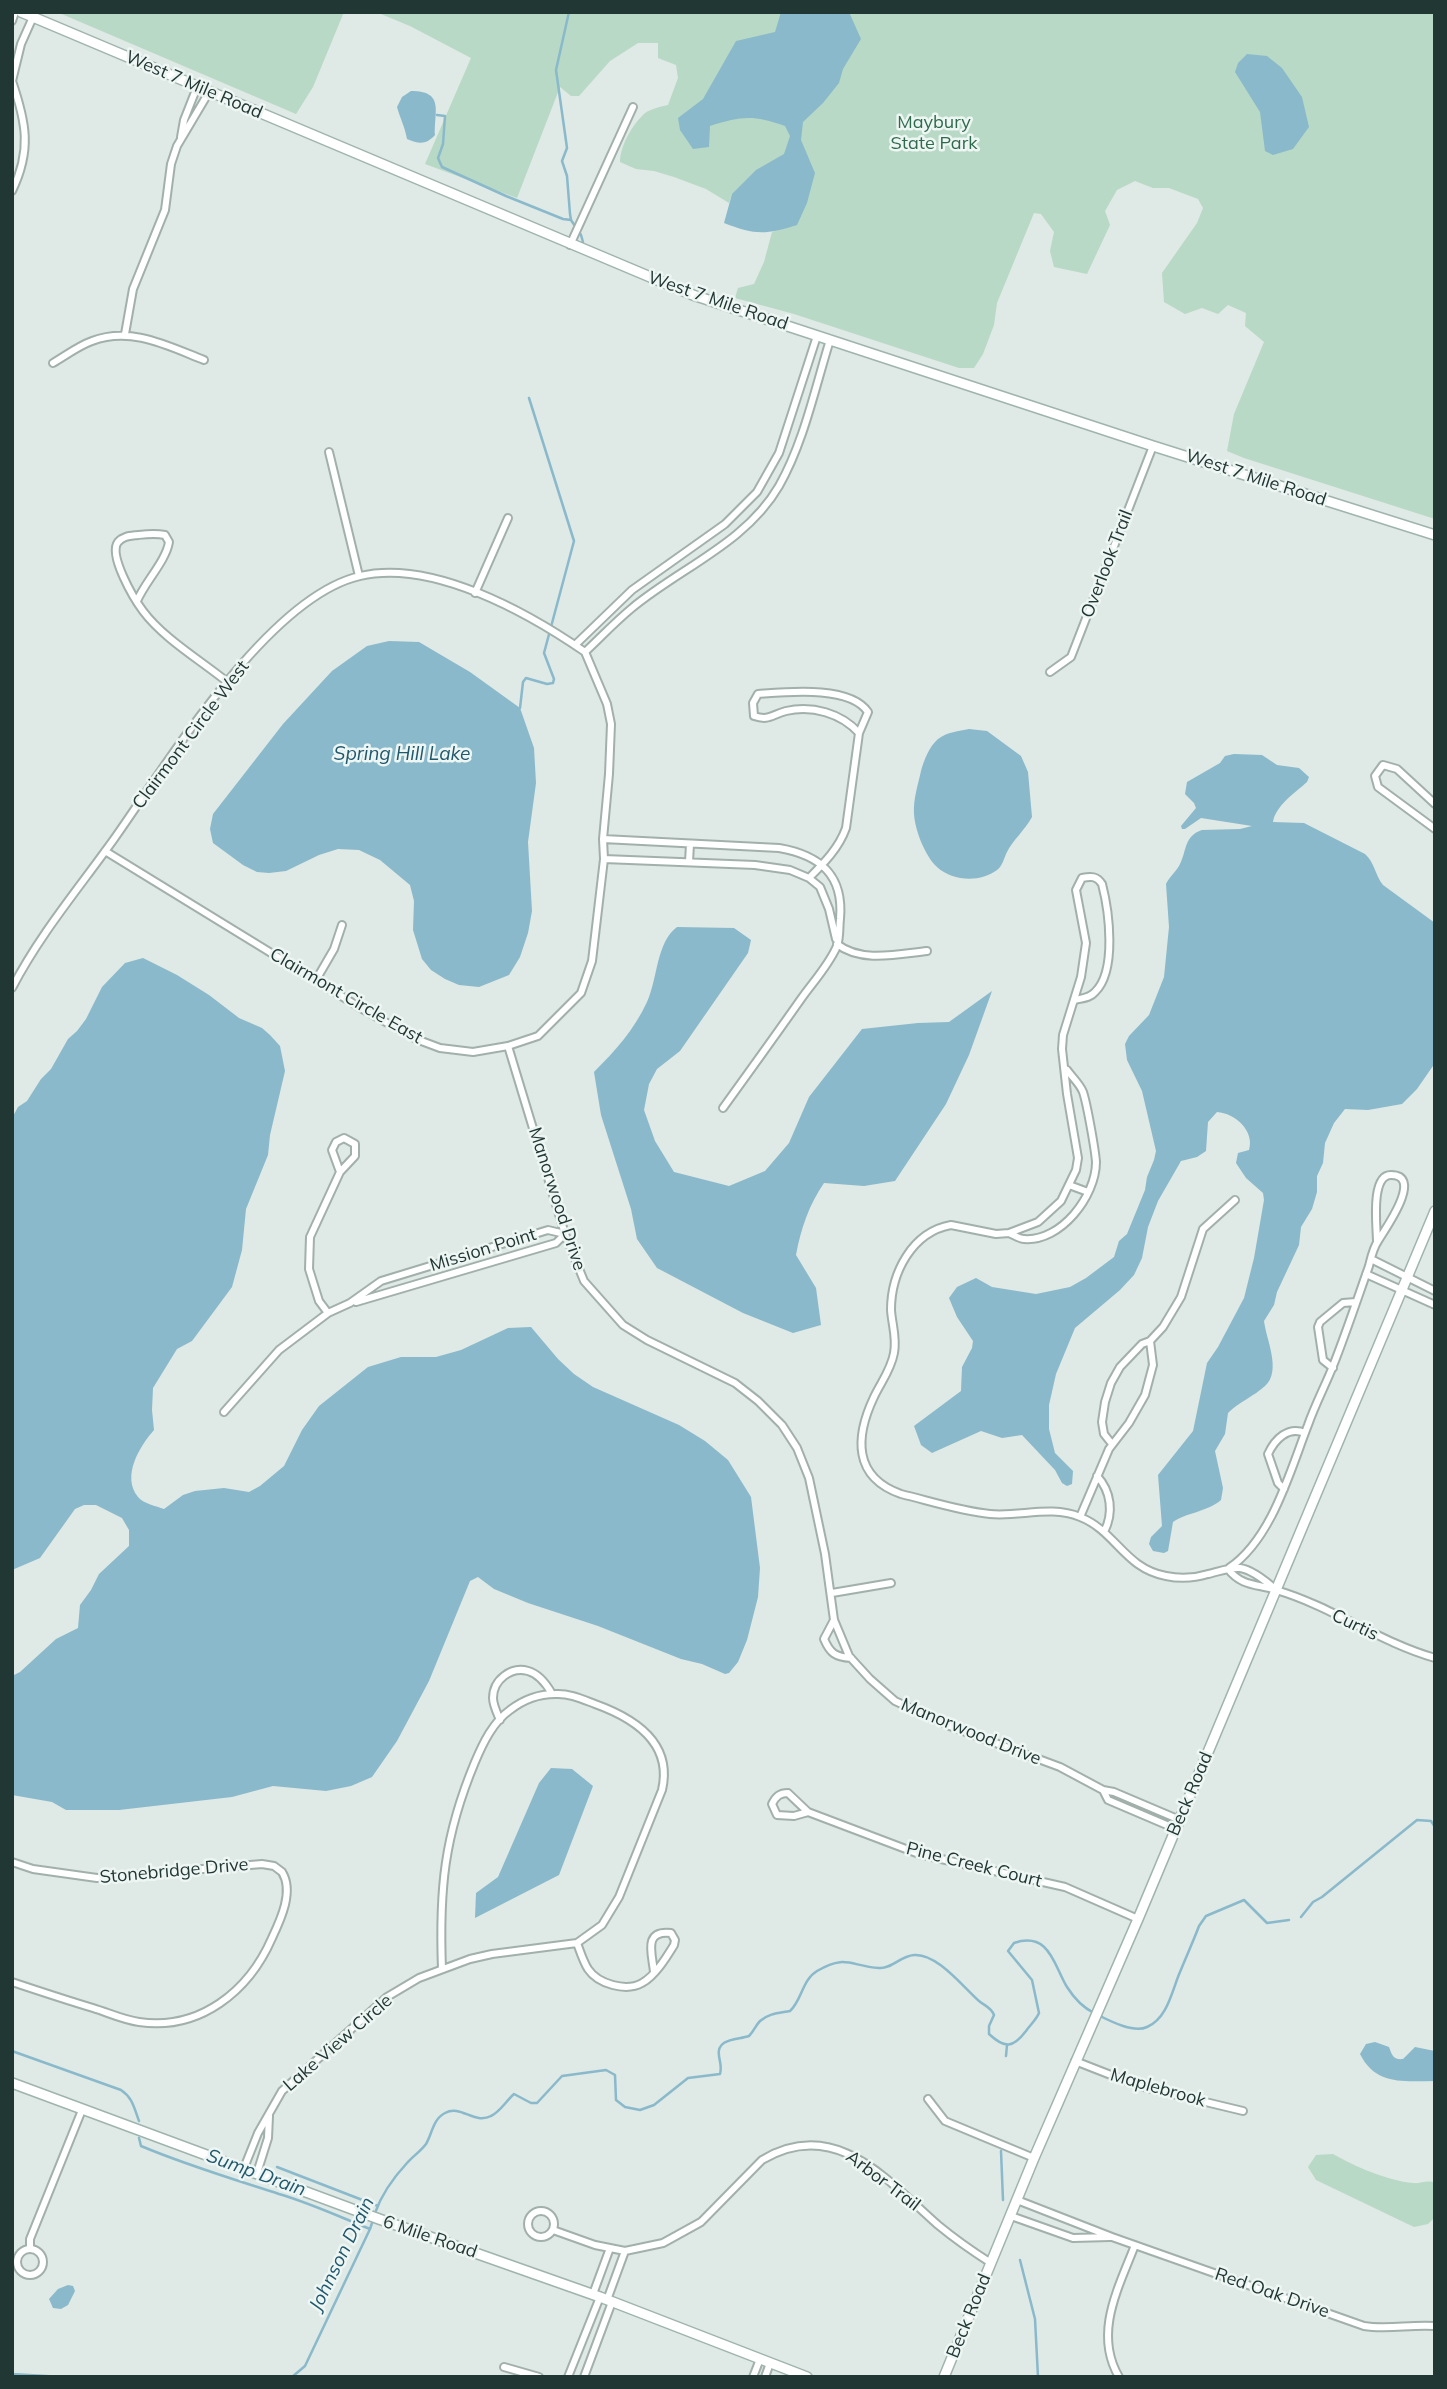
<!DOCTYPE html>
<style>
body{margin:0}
#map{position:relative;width:1447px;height:2389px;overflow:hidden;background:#dfe9e5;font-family:Mulish,sans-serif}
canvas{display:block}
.frame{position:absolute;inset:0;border:14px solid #213734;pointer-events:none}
</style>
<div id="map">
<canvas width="1447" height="2389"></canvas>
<div class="frame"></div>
</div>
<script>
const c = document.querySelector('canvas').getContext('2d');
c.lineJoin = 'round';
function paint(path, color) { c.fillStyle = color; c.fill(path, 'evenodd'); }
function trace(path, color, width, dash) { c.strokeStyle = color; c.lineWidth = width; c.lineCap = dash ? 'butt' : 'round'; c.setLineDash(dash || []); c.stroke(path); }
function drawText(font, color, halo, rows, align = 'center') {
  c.font = font + ' Mulish,sans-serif'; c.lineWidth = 5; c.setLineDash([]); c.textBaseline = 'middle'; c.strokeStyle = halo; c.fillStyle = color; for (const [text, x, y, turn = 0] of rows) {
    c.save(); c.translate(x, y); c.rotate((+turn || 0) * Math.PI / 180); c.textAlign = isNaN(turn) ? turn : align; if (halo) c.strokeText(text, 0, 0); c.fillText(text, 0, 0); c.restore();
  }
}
paint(new Path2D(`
 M57,12H344L313,87L296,114Z
 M376,12H1435V519L1244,458L1227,451L1234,414L1264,342L1245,326L1246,313L1228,305L1218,314L1202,308L1185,314L1164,302L1162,273L1197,223L1203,208L1198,199L1169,188H1153L1135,181L1117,190L1105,211L1110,225L1087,274L1054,267L1050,251L1054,232L1041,214L1034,213L997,303L994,325L983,354L974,368H959L794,314L735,298L738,288L754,284L764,262L772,232L793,226L732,194L729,203L706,189L674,177L654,171L636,169L620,162C620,147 631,127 642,116C648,109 660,107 668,105L678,78L676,65L658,58V43H638L610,61L579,96H571L560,87L517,198L425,164L471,58L410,26Z
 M1333,2154C1354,2166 1388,2181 1413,2183C1421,2184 1427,2179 1435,2183V2217L1428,2224L1414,2227L1316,2180L1308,2167L1316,2155Z`), '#b8d9c5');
paint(new Path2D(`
 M781,12H849L861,39L843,69L839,83L823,103L803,122L801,140L815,173L807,203L797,225C765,235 755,235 724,223L732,194L756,170L784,154L790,136L785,126C753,115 742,116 710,126L709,147L693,149L680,130L678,118L703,99L736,41L775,32Z
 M1247,54L1267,56L1282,68L1302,97L1309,127L1293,149L1273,155L1265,151L1260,112L1235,72L1238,63Z
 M411,91C445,91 434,112 435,135C426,145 419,144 407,139C405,127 400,118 397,107L402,97Z
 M389,641L419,642L470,672L520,708L534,748L536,783L528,842L532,911L528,933L520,957L509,975L479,987L459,985L445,979L431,970L422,959L413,930L414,901L410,885L380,860L359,850L338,849L319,855L286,871L269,873L257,872L243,865L213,843L210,829L213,814L283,724L332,671L367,646Z
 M969,729L987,731L1021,756L1028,772L1032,817C1025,830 1013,840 1007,852C1004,858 1002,867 997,870C980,883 952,881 937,867C925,856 915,830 914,814C913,799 918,785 921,771C924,760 929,747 938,739C947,732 959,731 969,729Z
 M1234,754L1262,755L1277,765L1299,768L1309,777L1307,782C1295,793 1276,805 1273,822L1304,823L1365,854C1375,863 1375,875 1383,885L1435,923V1063L1417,1089L1402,1104L1368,1110L1345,1109L1334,1123L1325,1143L1323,1163L1317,1176V1192L1312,1209L1301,1227L1299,1245L1277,1292L1274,1305L1264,1321C1266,1339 1282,1371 1265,1386C1254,1396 1239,1402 1228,1413L1225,1434L1215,1451L1223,1488L1221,1500C1207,1512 1185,1513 1173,1522L1168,1551L1164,1553L1153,1551L1149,1544L1151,1537L1162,1526L1158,1475L1193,1431L1207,1363L1218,1347L1244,1298L1254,1258L1264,1200L1263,1193L1246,1178L1236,1163L1238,1153L1249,1150C1255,1131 1235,1113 1217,1112L1208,1122L1206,1151L1197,1157L1181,1161L1158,1201L1148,1227L1142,1258L1134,1275L1120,1290L1075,1328L1056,1374L1049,1405V1429L1055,1453L1073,1471L1072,1484L1067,1486L1062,1483L1055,1470L1022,1435L1002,1438L981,1431L932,1453L921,1445L914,1426L961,1391L962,1367L972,1348L973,1341L957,1317L949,1298L957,1287L976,1278L992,1287L1036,1294L1070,1287L1086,1278L1114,1257L1119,1241L1127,1234L1145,1190L1147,1177L1154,1160L1156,1151L1142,1091L1127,1060L1125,1044L1129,1036L1149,1015L1164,977L1169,927L1166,884C1169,877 1177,871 1180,864C1187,850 1184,836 1202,830L1240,829L1252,826L1201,818L1185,829H1182L1181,826L1196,808L1194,803L1185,794L1187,782L1220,763L1225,756Z
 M677,927L734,928L751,940L748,953L680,1051L657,1069L649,1084L644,1110L655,1141L674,1172L729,1186L765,1171L789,1143L809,1097L862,1029L918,1023L949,1022L992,991L969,1055L946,1104L895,1181L864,1186L824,1183C809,1205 801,1228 796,1255L816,1288L821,1325L793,1333L743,1313L657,1268L637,1239L631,1209L601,1115L594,1072C615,1051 634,1030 647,1002C658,978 656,943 677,927Z
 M143,958L177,975L209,995L239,1018L262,1028L270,1035L280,1046L285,1071L270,1135L268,1155L246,1209L242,1250L232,1287L192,1341L177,1349L153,1388L152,1410L154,1430C140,1446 121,1476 138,1497C144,1504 156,1506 164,1509L183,1495L195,1491L224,1488L249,1492L260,1486L284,1466L302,1430L319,1406L368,1367L401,1357H436L461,1350L508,1328L531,1327L558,1359L574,1374L593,1387L679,1425L705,1441L728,1460L751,1497L760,1568L758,1597L747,1640L738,1662L729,1673L725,1674L702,1664L681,1659L598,1626L528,1603L494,1589L478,1577L470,1581L429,1681L397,1741L372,1777L351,1786L326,1791L273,1786L232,1797L119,1810H66L52,1802L12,1795V1676L20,1672L56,1639L78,1628L80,1605L91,1590L99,1574L129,1546V1530L122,1518L96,1505H84L75,1509L40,1558L12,1570V1118L18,1107L27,1101L41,1079L51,1069L68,1039L77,1031L86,1019L102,987L125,963Z
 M551,1768L572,1769L593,1786L559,1875L475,1918L476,1893L498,1877L539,1783Z
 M1375,2042L1389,2047C1392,2055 1393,2060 1403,2059L1415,2047L1435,2051V2081C1404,2081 1376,2086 1360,2054L1366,2044Z
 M68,2285L73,2286L75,2291L68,2305L61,2309L53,2308L49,2299L58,2289Z`), '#89b9cb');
trace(new Path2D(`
 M569,12L556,70L567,148L562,161L567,176L570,214L571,220L581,235L583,242
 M437,115L445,116L443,144L438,158L442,167L506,196L563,219L571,220
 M520,708L523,682L526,678L547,684L553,683L554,679L544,653L574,541L529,398
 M1301,1917L1313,1902L1322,1897L1417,1820L1431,1821L1435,1827
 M1100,2016C1112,2022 1134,2033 1147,2027C1168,2018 1172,1990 1180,1972C1186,1957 1193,1942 1199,1926L1206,1916L1244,1900L1267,1923L1289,1920
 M12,2051L121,2090C133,2098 134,2108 139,2121
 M1006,2056L1007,2045
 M139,2138L141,2146C186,2165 233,2179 279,2194C310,2203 340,2217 370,2229
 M1001,2151L1003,2200
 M277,2167L378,2206
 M375,2213C381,2196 394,2177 407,2163C413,2156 420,2152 426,2144C432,2134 433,2119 445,2113C461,2104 474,2125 491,2116C500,2112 506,2101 514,2094L531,2103H537L562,2076L606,2070L615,2075L616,2100L625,2107L640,2110L654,2105L688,2078L720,2074C722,2067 720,2063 719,2056C716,2038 737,2040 749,2036C754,2031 756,2025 760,2021C769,2013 780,2013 790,2011C802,2000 802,1980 817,1971C846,1954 850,1966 879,1968C892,1969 900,1956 914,1955C937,1953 963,1987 979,2001C985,2006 991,2007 994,2015L989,2026V2034C1005,2049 1013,2048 1026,2031C1030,2025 1036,2020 1039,2013L1032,1980L1008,1951L1014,1943C1050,1931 1054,1966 1067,1987C1074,1998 1082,2007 1094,2013
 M1020,2260L1035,2319L1038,2377
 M12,2374L63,2377
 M292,2377L305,2366L370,2229L373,2220`), '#89b9cb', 2.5);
const street = new Path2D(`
 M12,21L15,12
 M12,81C26,122 32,150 12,191
 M12,81L21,44L33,17
 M181,137L184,120L197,87
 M570,245L633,107
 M125,334L133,289L165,210L171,164L177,146L209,92
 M53,363C65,356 78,346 92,341C131,326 168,346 204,360
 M329,452L359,576
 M475,593L508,518
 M137,601C145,582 166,561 169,542L165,535C155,533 147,534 138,535C130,536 123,536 118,542C108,555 134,599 143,611C163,638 200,660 226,681
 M575,645L632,590L725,524L757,492L779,453L817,336
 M585,652C600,638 615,622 632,608C680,568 746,543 779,486C804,442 815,388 830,340
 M1050,672L1071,657L1153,446
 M1435,804L1397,769L1383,765L1375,776L1378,787L1435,829
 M603,839L779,848C820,855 844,875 840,919C839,927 840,938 837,946C829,965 813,982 801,999C775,1036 749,1072 723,1108
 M105,851L364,1010L416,1039L440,1048L473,1052L508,1046L538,1036L581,993L592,961L604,859L603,839L609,774L611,724L607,704L585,652
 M604,859L755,865L790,870L809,878L820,887L829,909L836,939
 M689,862L690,844
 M809,878C824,863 839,848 846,828L859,733L868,712C850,685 786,692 758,694L753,703L754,716C769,721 771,715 786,711C812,705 841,713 859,733
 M837,944C861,963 898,954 927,951
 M316,980L334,949L342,925
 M12,988C40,934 79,888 114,839C167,764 268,597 360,576C432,559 527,612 585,652
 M1075,1000C1083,998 1090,998 1095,992C1117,971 1109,911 1102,884C1097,876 1091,876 1082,878L1076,890L1086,943L1081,977L1063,1035L1062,1049L1067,1094L1078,1158L1076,1170L1061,1201L1038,1222L1009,1233L996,1234L951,1225C912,1232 891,1273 891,1310C892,1325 897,1338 894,1353C891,1370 881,1382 874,1397C855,1437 853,1477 901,1494C930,1501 960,1511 990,1514C1020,1517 1051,1505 1080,1517C1116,1531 1124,1568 1166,1576C1180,1579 1195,1578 1208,1574C1218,1572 1229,1567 1240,1568C1253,1570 1266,1581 1276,1590
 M508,1046L565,1234L584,1281L623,1325L647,1340L735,1383L758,1401L782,1425L797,1448L809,1478L825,1554L834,1620L849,1656L870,1679L895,1701L947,1725L1060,1767L1103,1790
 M1069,1185L1088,1192
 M1009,1233C1014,1235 1019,1239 1024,1239C1061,1242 1096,1196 1096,1162C1095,1149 1087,1104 1083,1092C1080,1084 1072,1077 1067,1070
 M1371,1259L1435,1291
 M1366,1274L1435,1305
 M356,1302L556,1243L565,1234
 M328,1313L319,1301L309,1269L310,1237L340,1172L355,1156V1144L344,1138L336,1142L332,1150L340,1172
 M1333,1368L1323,1360L1318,1327L1320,1322L1343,1303L1356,1302
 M224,1412L279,1350L328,1313L350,1303L381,1281L548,1230L565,1234
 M1112,1444L1104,1434L1102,1422L1105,1402L1111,1383L1120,1367L1142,1344L1150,1341L1163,1327L1181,1297L1203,1229L1235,1200
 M1097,1476C1111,1491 1114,1513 1104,1532
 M1284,1489L1278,1483L1268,1454C1275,1439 1288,1426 1305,1433
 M1080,1517L1109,1449L1129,1423L1145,1395L1153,1365L1150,1341
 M1229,1568C1272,1539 1290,1471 1308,1425C1315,1405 1325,1386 1333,1366C1346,1333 1357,1300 1369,1266C1371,1258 1373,1248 1378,1241C1383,1232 1425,1175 1391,1175C1370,1175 1377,1228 1377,1242
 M1228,1569C1241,1586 1256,1584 1276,1590C1331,1606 1379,1642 1435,1658
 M832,1593L891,1583
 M834,1620L824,1639C830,1653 835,1657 851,1658
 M500,1720C497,1713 493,1705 493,1698C493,1680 511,1666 528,1671C539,1674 547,1685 552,1694
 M808,1812L788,1793C780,1793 776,1796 772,1804L777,1815L794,1816L808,1812L919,1854L1065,1887L1138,1919
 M1176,1829L1108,1800L1103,1790L1114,1792L1180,1820
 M12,1862L33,1869L97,1878L262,1864L274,1866L282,1872C294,1891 281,1919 272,1938C249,1991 200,2031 139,2022C124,2020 109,2013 93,2008C66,2000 39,1991 12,1982
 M577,1943C580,1951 583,1961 588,1969C598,1984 626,1992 642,1983C655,1976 666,1958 674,1945L675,1940L671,1933C643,1930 652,1953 654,1972
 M1075,2061L1139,2086L1243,2111
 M928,2099L945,2121L1034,2158
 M244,2168L258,2133L282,2091L387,1997L419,1978L470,1959L492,1954L577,1943L602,1925L619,1897L662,1790C673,1743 634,1718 595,1704C582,1699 569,1693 555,1694C539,1694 523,1700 510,1710C493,1722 483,1743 475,1762C444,1836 439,1890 442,1969
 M257,2173L268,2138L269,2116
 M1017,2200L1112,2237L1364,2326C1388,2330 1411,2324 1435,2326
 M528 2224a13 13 0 1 1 26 0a13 13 0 1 1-26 0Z
 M1011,2216L1073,2238L1110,2237
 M553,2230L595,2245L625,2251L663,2243L701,2222L762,2160C835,2116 887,2180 938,2225C955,2239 972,2251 991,2263
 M30,2249V2239L82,2110
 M17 2262a13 13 0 1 1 26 0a13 13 0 1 1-26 0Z
 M593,2294L610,2248
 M607,2300L625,2251
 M504,2367L539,2377
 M568,2377L600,2297
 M584,2377L612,2302
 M753,2377L760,2359
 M765,2377L770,2363
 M1119,2377C1093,2333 1119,2287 1135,2245`);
const secondary = new Path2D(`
 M21,12L693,295L1153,446L1435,535
 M12,2083L379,2219L600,2297L807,2377
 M944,2377L1034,2158L1138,1919L1435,1211`);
trace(street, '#a2b0ac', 10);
trace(secondary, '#9fb4ae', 12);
trace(street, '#fff', 6);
trace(secondary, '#fff', 9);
drawText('18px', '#213734', '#eef6f3', [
 ["West 7 Mile Road",194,85,23],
 ["West 7 Mile Road",718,301,19],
 ["West 7 Mile Road",1256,478,18],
 ["Overlook Trail",1107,564,-69],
 ["Clairmont Circle West",191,735,-53],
 ["Clairmont Circle East",346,996,30],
 ["Manorwood Drive",557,1199,72],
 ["Mission Point",483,1250,-17],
 ["Curtis",1355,1625,26],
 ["Manorwood Drive",971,1732,22],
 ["Beck Road",1190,1794,-67],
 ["Pine Creek Court",974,1865,14],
 ["Stonebridge Drive",174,1871,-5],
 ["Lake View Circle",338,2043,-41],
 ["Maplebrook",1158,2088,16],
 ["Arbor Trail",883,2181,37],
 ["6 Mile Road",430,2237,19],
 ["Red Oak Drive",1272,2293,19],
 ["Beck Road",969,2316,-68]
]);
drawText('18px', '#2e6b4d', '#eef6f3', [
 ["Maybury",934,123],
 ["State Park",934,144]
]);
drawText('italic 19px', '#20586e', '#eef6f3', [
 ["Spring Hill Lake",402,754],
 ["Sump Drain",256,2173,20],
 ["Johnson Drain",342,2254,-64]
]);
</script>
